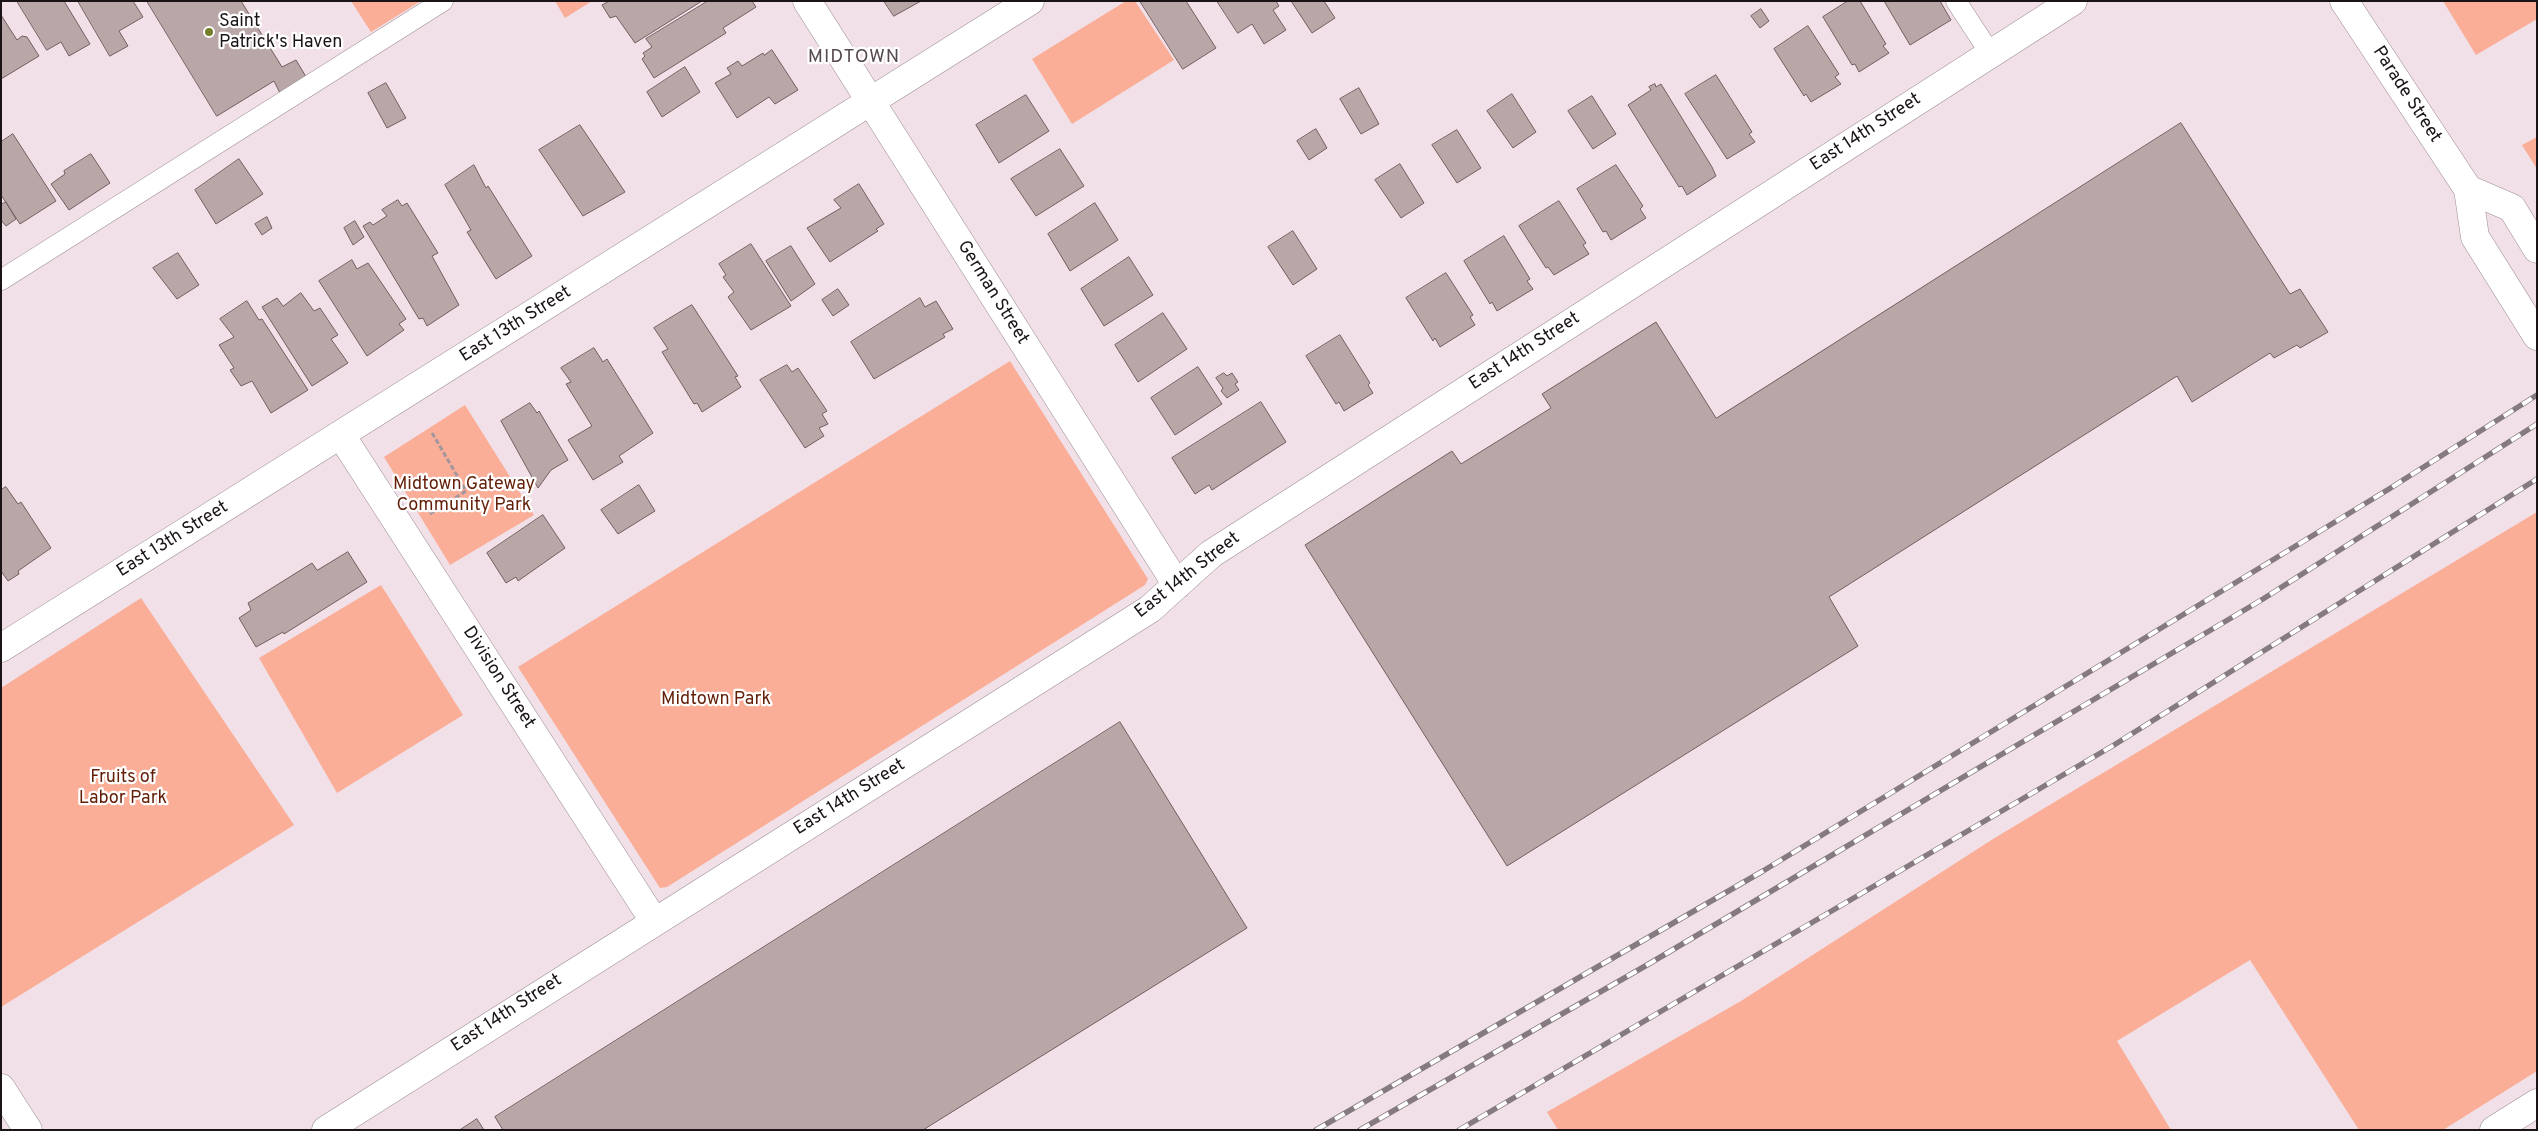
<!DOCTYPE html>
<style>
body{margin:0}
#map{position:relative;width:2538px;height:1131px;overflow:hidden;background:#f1e0e8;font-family:Overpass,sans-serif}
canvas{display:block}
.frame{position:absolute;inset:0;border:2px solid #1a1417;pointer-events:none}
</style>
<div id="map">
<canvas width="2538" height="1131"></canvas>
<div class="frame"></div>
</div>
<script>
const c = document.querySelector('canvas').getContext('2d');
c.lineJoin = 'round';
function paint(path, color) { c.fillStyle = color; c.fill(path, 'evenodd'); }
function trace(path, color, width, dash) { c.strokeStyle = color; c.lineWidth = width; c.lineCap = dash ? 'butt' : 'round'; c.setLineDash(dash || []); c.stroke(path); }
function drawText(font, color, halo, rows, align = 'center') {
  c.font = font + ' Overpass,sans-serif'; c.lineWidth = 4.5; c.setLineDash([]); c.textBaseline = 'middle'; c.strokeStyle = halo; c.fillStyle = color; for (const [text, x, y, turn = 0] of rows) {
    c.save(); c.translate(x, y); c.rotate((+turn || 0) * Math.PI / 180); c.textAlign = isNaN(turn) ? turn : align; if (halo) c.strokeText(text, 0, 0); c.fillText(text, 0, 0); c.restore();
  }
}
paint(new Path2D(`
 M351,1H421L371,32Z
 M555,1H592L565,18Z
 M1126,1H1135L1174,60L1072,124L1032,59Z
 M2443,1H2537V19L2476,55Z
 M2537,137V169L2522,145Z
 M1010,361L1148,579L1145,585L667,887L660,888L518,667Z
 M465,405L534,515L450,565L384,457Z
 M2537,512V1071L2443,1130H2359L2250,960L2117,1041L2171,1130H1558L1547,1112L1741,1001L1993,839Z
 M381,585L463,715L337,793L259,658Z
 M141,598L294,825L1,1007V688Z`), '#faae97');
const building = new Path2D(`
 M17,1H64L90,44L69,56L61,42L47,50Z
 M78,1H133L143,17L119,31L128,46L110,56Z
 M147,1H241L282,67L296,60L308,80L282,97L274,81L217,116Z
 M702,1L635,43L616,16L610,18L602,5L609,1Z
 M708,1H752L756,7L723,28L726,33L654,78L642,59L645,56L643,53L652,47L646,39Z
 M884,1H921L894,16Z
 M1140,1H1186L1216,48L1183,69Z
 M1217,1H1276L1279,6L1273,10L1286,30L1264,44L1252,24L1238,33Z
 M1324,1L1335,18L1312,33L1291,1Z
 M1848,1H1860L1886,44L1883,46L1889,53L1859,72L1855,64L1852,65L1823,17Z
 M1940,1L1951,20L1910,45L1884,1Z
 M1761,9L1769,21L1760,28L1751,16Z
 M1,15L17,40L22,36L27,37L39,56L1,79Z
 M1808,26L1839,74L1835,77L1841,84L1811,102L1806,94L1804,96L1774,49Z
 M772,50L798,90L775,104L769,97L737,118L715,83L731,74L727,68L738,61L742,66L763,53L764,55Z
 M685,67L700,92L662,117L647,92Z
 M1716,75L1752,132L1749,134L1755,142L1727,159L1685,94Z
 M386,83L406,118L387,128L368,93Z
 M1655,84L1656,87L1661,84L1712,167L1716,176L1687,195L1682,186L1679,187L1628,105L1651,90L1649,87Z
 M1359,88L1379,124L1361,134L1340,99Z
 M1512,94L1536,132L1513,148L1487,111Z
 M1026,95L1049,131L999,163L976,125Z
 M1592,96L1616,134L1593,149L1568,111Z
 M2181,123L2290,294L2300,289L2328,332L2300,348L2297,345L2274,358L2270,353L2192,402L2177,376L1829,597L1858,646L1507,866L1305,545L1452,451L1461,464L1551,408L1542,394L1656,322L1716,418Z
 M580,125L625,192L583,216L539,150Z
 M1316,129L1327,148L1309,160L1297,141Z
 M1457,130L1481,168L1457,183L1432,145Z
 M13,134L56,201L20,224L1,195V142Z
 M1060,149L1084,186L1036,216L1011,179Z
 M91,154L110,183L69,210L51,184L65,174L64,171Z
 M239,159L263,194L216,224L195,190Z
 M1400,164L1424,203L1401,218L1375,180Z
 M474,165L486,188L488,186L532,256L496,279L467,232L471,230L445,185Z
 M1616,165L1643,206L1640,209L1646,218L1611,240L1606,231L1603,232L1577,189Z
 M859,184L884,224L876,229L878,231L830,262L807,228L841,208L834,200Z
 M398,200L402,206L407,203L438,253L432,256L459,305L427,326L423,318L419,319L363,226L370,222L373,225L387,216L382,210Z
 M1559,201L1586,243L1583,245L1589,254L1554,275L1548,267L1546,268L1519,226Z
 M6,202L16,219L6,226L1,220V205Z
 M1095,203L1118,240L1070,271L1048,234Z
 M267,217L272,228L262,235L255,224Z
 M355,221L364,237L353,245L344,228Z
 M1293,231L1317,269L1293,285L1268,247Z
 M1504,236L1530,279L1527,281L1533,289L1497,311L1492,302L1490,304L1464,261Z
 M751,244L791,306L751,330L728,297L734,292L723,277L726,275L719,264Z
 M791,246L815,284L791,301L766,261Z
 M178,253L199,285L177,299L153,268Z
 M1129,257L1153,295L1104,326L1081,289Z
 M352,260L357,269L368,263L406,319L399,324L404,330L367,356L319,281Z
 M1446,273L1473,315L1470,317L1475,325L1440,347L1435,338L1433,341L1406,298Z
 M838,289L849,305L833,316L822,300Z
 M301,293L314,311L320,308L338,335L331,339L348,363L312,386L262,307L277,298L283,306Z
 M920,298L925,307L936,301L953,329L943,334L945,337L874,379L851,342Z
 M247,301L259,320L262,319L308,390L271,413L252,381L241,386L230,370L234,368L219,345L234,337L220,319Z
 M692,305L738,376L735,377L741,387L702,412L697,403L694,404L662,352L668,349L654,328Z
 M1163,313L1187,349L1138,382L1115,345Z
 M1340,335L1370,383L1368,385L1373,393L1344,411L1339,402L1336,404L1306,356Z
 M594,348L603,362L607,359L653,433L619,456L623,462L593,480L568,440L592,426L566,384L571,382L561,368Z
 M787,365L792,372L798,368L827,411L822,414L828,424L819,428L824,436L805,448L760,380Z
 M1198,367L1222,404L1175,435L1151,398Z
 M1224,373L1227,376L1232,373L1238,382L1235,384L1239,390L1227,398L1221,391L1223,388L1216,378Z
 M1261,402L1286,442L1212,490L1209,485L1195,494L1172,458Z
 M530,403L537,413L539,411L568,460L551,470L538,488L501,421Z
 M639,485L655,511L618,534L601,510Z
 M6,487L18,504L21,502L51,548L18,571L19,574L8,581L1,571V490Z
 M543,515L565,548L518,581L516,577L506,583L487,553Z
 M348,552L367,582L284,634L283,632L256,647L239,618L251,610L248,603L312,563L317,570Z
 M1120,722L1247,928L923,1130H503L495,1117Z
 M477,1119L484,1130H460Z`);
paint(building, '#b9a6a7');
trace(building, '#705f60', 1);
const service = new Path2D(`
 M1956,1L1990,53
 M1,280L443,1`);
const minor = new Path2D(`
 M807,1L1177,585
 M341,435L654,921
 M1,648L1030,1
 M1,1088L28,1130
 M326,1130L1150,609L1211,554L2073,1
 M2494,1130L2537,1103`);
const secondary = new Path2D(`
 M2344,1L2468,189L2475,237L2537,336
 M2468,189L2512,208L2537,249`);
trace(service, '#9b8b93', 21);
trace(minor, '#9b8b93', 29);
trace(secondary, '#9b8b93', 29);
trace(new Path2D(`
 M430,514L466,491L431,431`), '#a3969c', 3, [5, 2.5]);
trace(service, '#fff', 20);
trace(minor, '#fff', 28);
trace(secondary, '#fff', 28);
const rail = new Path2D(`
 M1316,1130L1763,871L2389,489L2537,395
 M1360,1130L1647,965L2263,599L2537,424
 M1459,1130L2114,745L2537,479`);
trace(rail, '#857a7f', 5.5);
trace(rail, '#fff', 4, [11]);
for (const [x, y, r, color] of [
 [209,32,5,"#747f2c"]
]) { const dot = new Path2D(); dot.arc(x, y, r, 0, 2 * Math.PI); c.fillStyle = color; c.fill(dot); trace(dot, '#fff', 2); }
drawText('18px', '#1a1417', '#fff', [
 ["Saint",219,22],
 ["Patrick's Haven",219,43]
], 'left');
drawText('18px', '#1a1417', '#fff', [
 ["Parade Street",2406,95,57],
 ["East 14th Street",1866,133,-33],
 ["German Street",992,293,58],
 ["East 13th Street",516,325,-32],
 ["East 14th Street",1525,352,-33],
 ["East 13th Street",173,540,-32],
 ["East 14th Street",1188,576,-38],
 ["Division Street",498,678,57],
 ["East 14th Street",850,798,-32],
 ["East 14th Street",507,1014,-33]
]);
drawText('18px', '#621e07', '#fff', [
 ["Midtown Gateway",464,485],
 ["Community Park",464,506],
 ["Midtown Park",716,700],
 ["Fruits of",123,778],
 ["Labor Park",123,799]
]);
c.letterSpacing = '1px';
drawText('19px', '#574951', '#fff', [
 ["MIDTOWN",854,58]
]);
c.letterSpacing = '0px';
</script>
